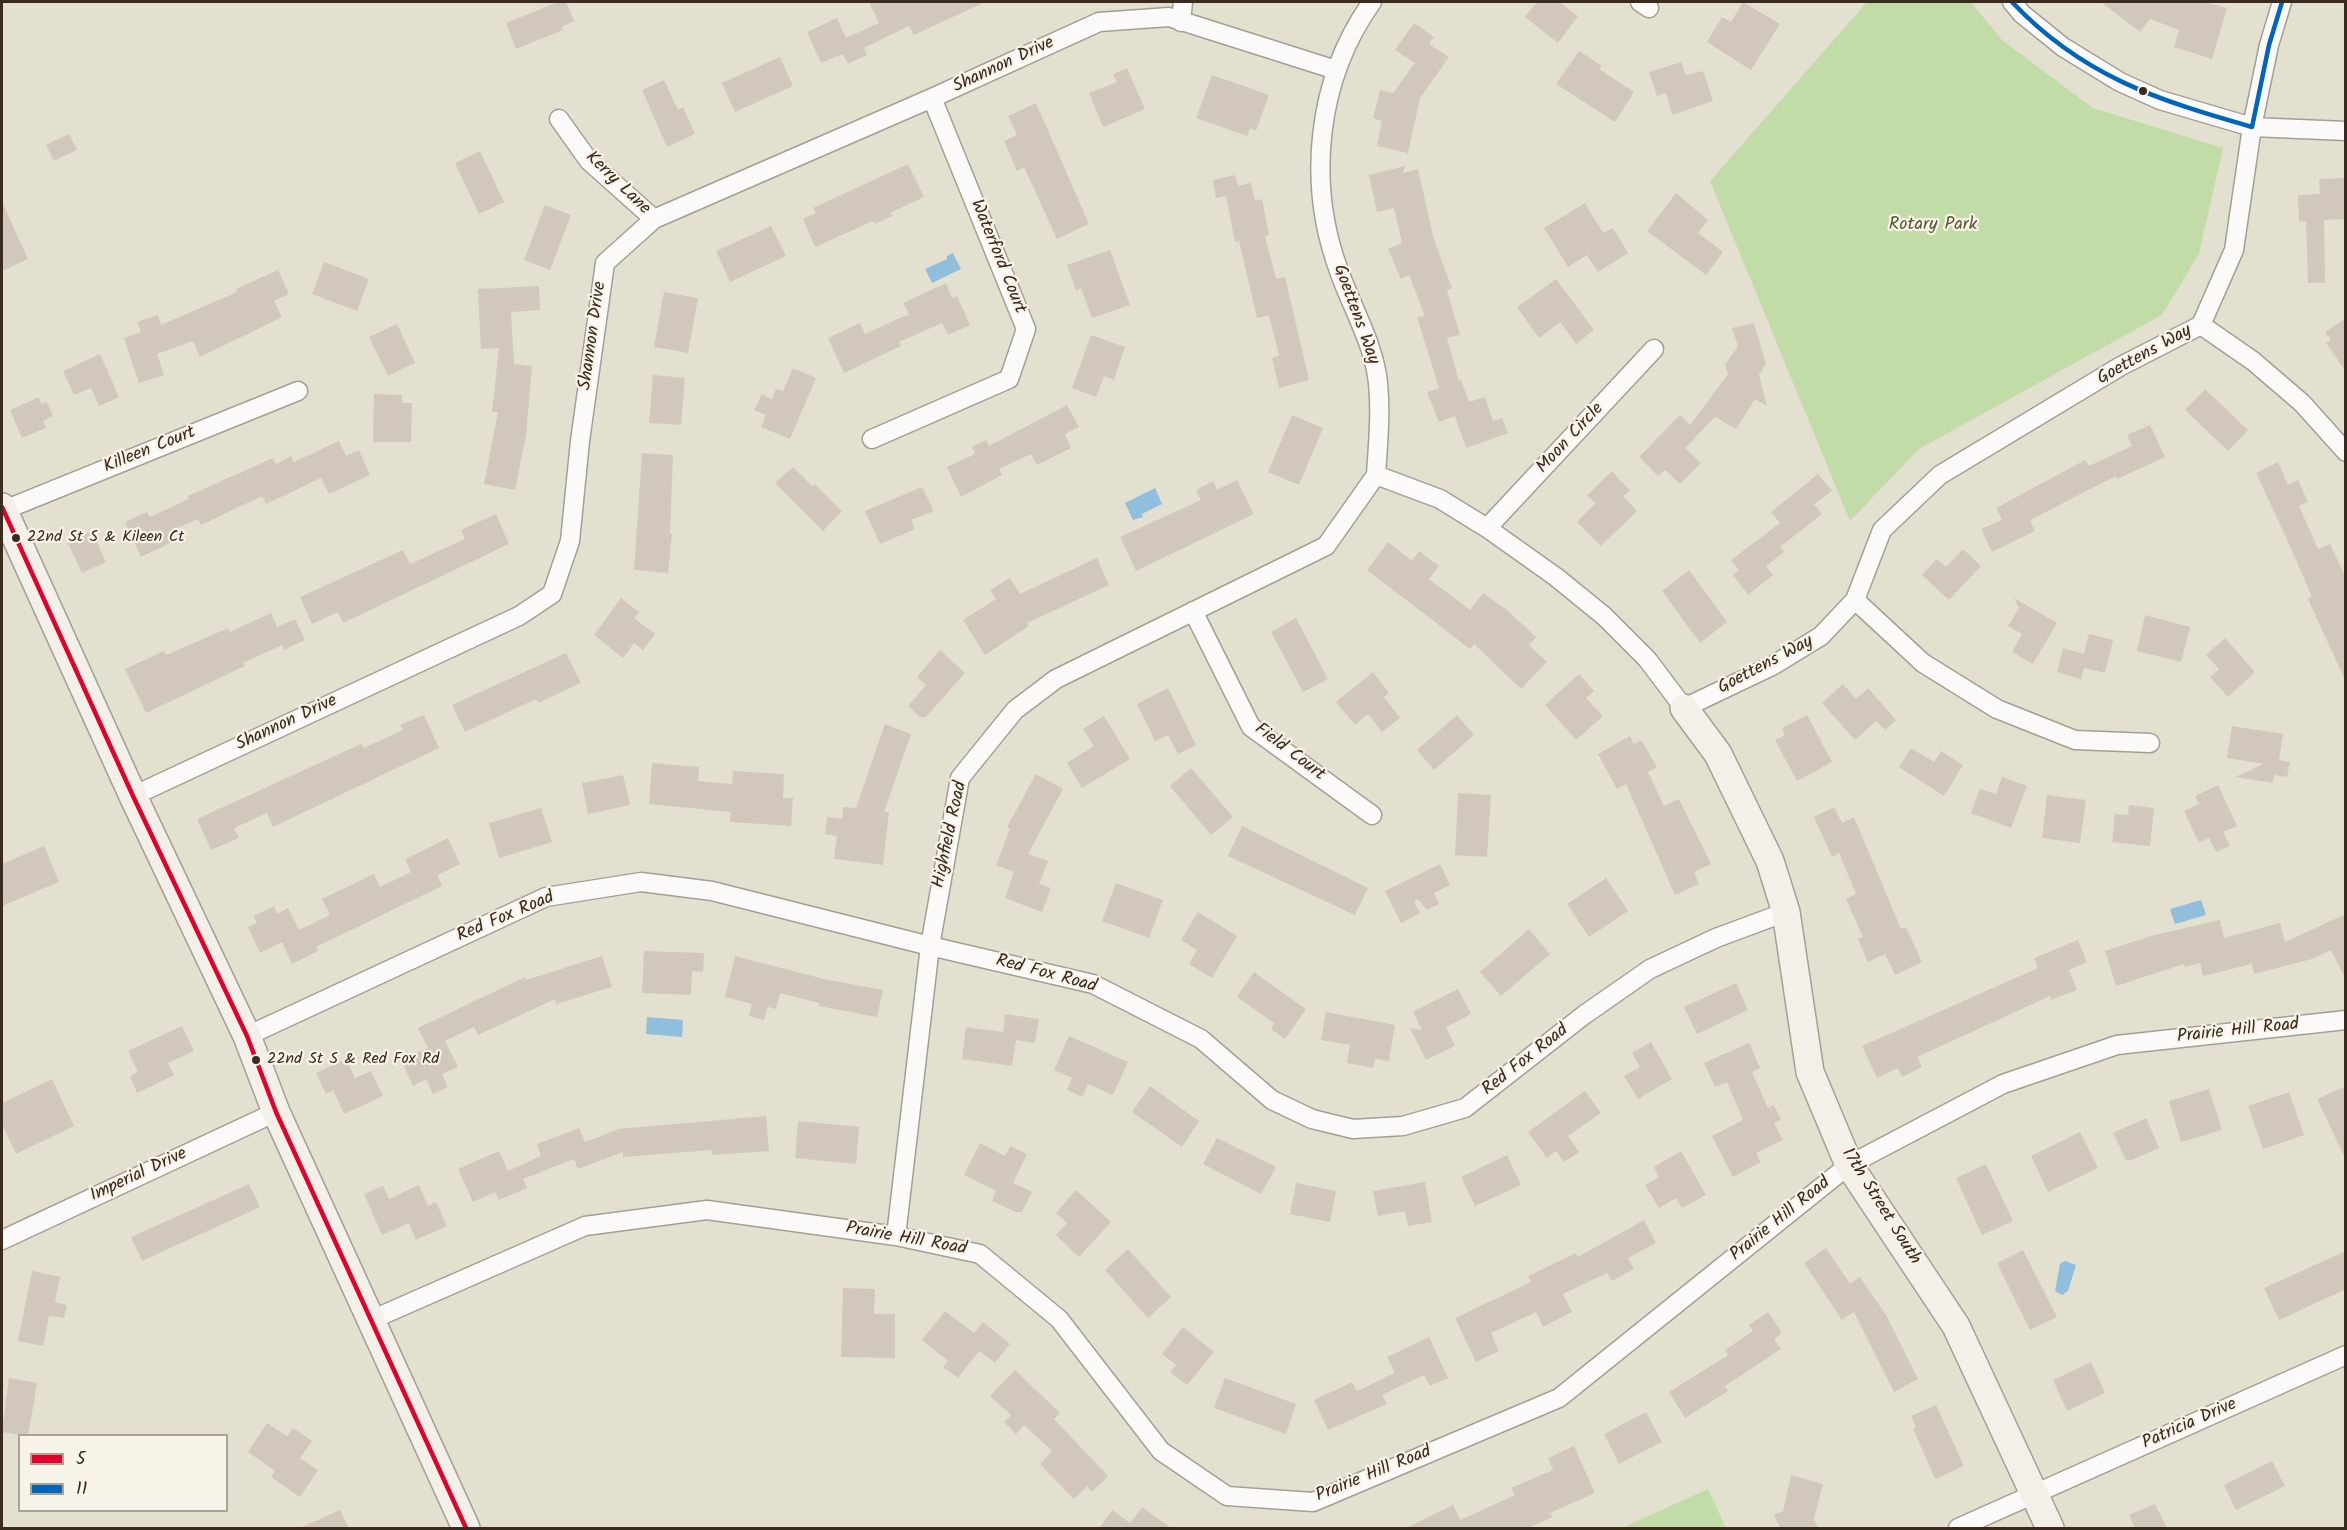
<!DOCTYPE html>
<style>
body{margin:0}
#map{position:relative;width:2347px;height:1530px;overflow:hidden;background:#e4e0cf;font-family:Kalam,sans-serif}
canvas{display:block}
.frame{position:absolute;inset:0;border:3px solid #3b2a1e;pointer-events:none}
.legend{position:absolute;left:18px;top:1434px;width:210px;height:78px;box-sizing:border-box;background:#f7f3e8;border:2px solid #aca397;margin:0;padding:8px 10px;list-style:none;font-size:18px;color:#3b2a1e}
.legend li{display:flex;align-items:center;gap:12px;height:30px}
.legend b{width:30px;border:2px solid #aca397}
</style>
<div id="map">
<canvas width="2347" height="1530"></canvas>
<div class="frame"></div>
<ul class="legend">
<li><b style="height:8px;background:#e4002b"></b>5</li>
<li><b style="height:8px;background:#0065bd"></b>11</li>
</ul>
</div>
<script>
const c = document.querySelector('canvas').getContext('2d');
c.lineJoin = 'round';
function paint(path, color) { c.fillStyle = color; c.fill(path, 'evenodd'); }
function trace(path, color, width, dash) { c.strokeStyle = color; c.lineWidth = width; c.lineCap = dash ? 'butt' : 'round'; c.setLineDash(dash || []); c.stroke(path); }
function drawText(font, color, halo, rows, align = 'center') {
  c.font = font + ' Kalam,sans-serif'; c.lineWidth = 4.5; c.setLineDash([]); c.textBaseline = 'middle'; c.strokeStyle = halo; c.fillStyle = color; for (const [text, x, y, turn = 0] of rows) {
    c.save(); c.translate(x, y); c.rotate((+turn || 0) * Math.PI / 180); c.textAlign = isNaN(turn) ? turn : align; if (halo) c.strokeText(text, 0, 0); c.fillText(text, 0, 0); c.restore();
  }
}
paint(new Path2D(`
 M1867,2H1971L2002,40L2093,108L2223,148L2199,254L2162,315L1919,449L1850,521L1710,181Z
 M1708,1489L1726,1528H1622Z`), '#c2dca8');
paint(new Path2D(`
 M953,253L961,269L932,283L925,269L947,259V256Z
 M1155,488L1162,504L1142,514L1143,517L1133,520L1125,503Z
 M2201,900L2206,915L2175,924L2170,909Z
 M647,1017L683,1020L682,1037L646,1034Z
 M2065,1261L2076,1265L2068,1291L2062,1295L2055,1291L2060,1264Z`), '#90bedc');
paint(new Path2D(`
 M558,2H566L574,21L561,27L563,30L516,49L506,23Z
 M869,2H985L914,35L909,26L864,48L867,55L848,64L843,54L821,63L807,32L837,18L846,38L879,23Z
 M1537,2H1559L1578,16L1558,43L1525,17Z
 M1743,2L1780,24L1751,70L1707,42L1722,17L1731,22Z
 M2101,2H2204L2227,8L2212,59L2174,47L2179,30L2150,19L2140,32Z
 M1414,23L1434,37L1429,44L1449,57L1420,98L1408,153L1377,146L1382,121L1373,118L1380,90L1393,93L1415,63L1395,50Z
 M1579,51L1602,66L1599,69L1634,92L1615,122L1556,84Z
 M780,57L793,86L735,112L722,83Z
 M1681,62L1686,75L1703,71L1713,101L1672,115L1666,93L1657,96L1649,72Z
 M1127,68L1145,109L1103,127L1089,93L1117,82L1113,74Z
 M1212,75L1269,95L1256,131L1250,128L1247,136L1196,118Z
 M664,80L678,110L683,107L695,134L667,147L642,90Z
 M1036,103L1089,224L1057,239L1024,167L1017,171L1004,141L1017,135L1008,116Z
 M69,134L77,150L54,161L46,145Z
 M480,151L504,202L479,214L455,163Z
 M908,164L924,197L890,213L892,216L875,224L873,221L815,247L803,219L816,213L813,208Z
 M1405,166L1403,173L1418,169L1434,240L1452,288L1447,290L1460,335L1447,338L1459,381L1461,380L1469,402L1485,397L1493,421L1502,418L1508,433L1466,448L1455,416L1439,422L1427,392L1439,388L1417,317L1425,316L1409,275L1401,279L1388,249L1402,243L1394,208L1377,212L1369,175Z
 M1235,175L1238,186L1251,183L1255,201L1262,199L1269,235L1265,236L1276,279L1285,277L1309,380L1279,388L1272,358L1279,356L1269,315L1257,318L1239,241L1235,242L1226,196L1216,198L1213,180Z
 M2346,178V219L2324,220L2325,283H2308L2306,221L2299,222L2298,195L2320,194L2319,179Z
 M1676,193L1708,220L1698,233L1723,252L1706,275L1647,231Z
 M2,202L28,259L2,271Z
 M1585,203L1603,233L1613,228L1628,253L1598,272L1587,255L1568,267L1544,228Z
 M545,205L571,215L550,270L524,260Z
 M771,226L786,256L730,282L716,251Z
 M1110,250L1130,305L1092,318L1081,288L1076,291L1067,265Z
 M324,262L369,279L357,311L312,294Z
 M278,270L289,294L274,301L282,317L200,357L193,341L157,354L164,375L139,383L124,338L141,332L137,322L158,315L161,325L237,292L236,289Z
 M1556,279L1594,330L1576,344L1560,322L1539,338L1517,307Z
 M946,283L952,298L957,296L970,325L948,335L942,323L899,342L901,346L844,373L828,338L860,323L865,334L909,314L903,303Z
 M539,286L540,310L511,312L514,364L532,366L526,435L515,490L484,484L498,412H492L499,348L481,349L478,289Z
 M664,292L698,298L688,353L654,347Z
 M2346,318V372L2326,343L2331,340L2325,332Z
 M1754,323L1766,364L1759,375L1767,406L1755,399L1736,429L1715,417L1685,448L1701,463L1680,484L1665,470L1658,476L1639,457L1680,415L1690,425L1728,374L1725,365L1738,346L1732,328Z
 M397,324L415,363L388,376L369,337Z
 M1091,335L1125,347L1114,380L1104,376L1096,397L1072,388Z
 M100,354L119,397L99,406L91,388L74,395L63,371Z
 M793,368L816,378L790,439L761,427L766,415L754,410L762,394L772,399L776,389L783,391Z
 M653,375L685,378L681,425L649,423Z
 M2205,389L2248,430L2228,451L2185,410Z
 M374,394L402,395V403H412L411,442H373Z
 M39,397L41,404L47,402L53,416L43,421L46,428L22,438L10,410Z
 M1067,405L1079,427L1065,434L1071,448L1037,465L1031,454L999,469L1002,475L961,497L947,467L975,454L972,447L986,440L989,446Z
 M1292,415L1323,428L1299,485L1268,472Z
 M2150,425L2165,457L2117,479L2116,476L2030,520L2035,531L1992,552L1981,529L2002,520L1996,508L2085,460L2089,466L2132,446L2127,435Z
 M339,441L346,456L359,450L370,475L329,494L321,478L266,504L262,496L201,525L198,519L171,531L176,540L141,557L125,522L147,512L150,517L189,499L188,496L273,458L276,464L291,456L294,462Z
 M642,453L673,455L670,534H672L668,573L634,570Z
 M2278,462L2288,485L2298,480L2308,502L2299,506L2318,549L2330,544L2346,578V682L2308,599L2312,597L2286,537L2256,473Z
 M793,467L813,487L815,484L842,511L823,531L775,483Z
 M1612,471L1630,491L1623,496L1637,511L1601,546L1577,522L1596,503L1587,496Z
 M1818,474L1832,491L1814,504L1822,514L1780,547L1784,552L1766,566L1773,575L1748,595L1733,575L1739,570L1731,560L1780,523L1771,512Z
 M1237,480L1254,514L1136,571L1120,537L1201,500L1196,490L1213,481L1217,490Z
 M922,487L934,511L911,520L915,529L880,544L865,511Z
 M496,514L509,544L343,623L338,612L312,624L300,597L403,550L410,564L465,539L461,530Z
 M92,531L106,562L82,573L68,543Z
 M1388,542L1412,561L1419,551L1439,566L1429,579L1470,610L1483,593L1507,610L1536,637L1529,645L1547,662L1521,689L1474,644L1470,649L1367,570Z
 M1963,549L1981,566L1949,600L1922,575L1937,559L1946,567Z
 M1097,558L1109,585L1027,623L1029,626L985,655L963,620L996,599L990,590L1010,578L1020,594Z
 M1689,570L1727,622L1700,643L1662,591Z
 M621,598L639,612L634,618L655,634L643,650L634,643L623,658L594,635Z
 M2014,598L2057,623L2033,664L2012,652L2022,634L2008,626L2019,608Z
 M271,613L277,627L295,619L305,640L284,650L282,645L243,663L245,666L146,713L125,669L164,651L166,655L228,628L230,632Z
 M2145,615L2190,627L2181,662L2137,651Z
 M1296,618L1328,679L1303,692L1271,632Z
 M2089,634L2113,640L2105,673L2084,668L2081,679L2057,672L2063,648L2084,654Z
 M2225,638L2255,672L2228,697L2210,677L2219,669L2206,655Z
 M940,650L965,673L926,717H920L908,706L926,685L917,677Z
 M566,653L581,683L538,703L536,699L465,732L452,705Z
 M1373,672L1389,693L1384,697L1400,718L1382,732L1368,714L1355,725L1336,702Z
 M1579,674L1594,691L1586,698L1603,716L1576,740L1545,705Z
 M1843,684L1856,699L1868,688L1896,720L1885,730L1876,721L1855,740L1822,703Z
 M1168,688L1196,745L1178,754L1168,735L1155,741L1137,704Z
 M424,715L439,748L273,827L267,813L234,828L239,838L211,850L197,819L361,744L364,748L403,730L400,725Z
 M1457,715L1474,735L1434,770L1417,750Z
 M1807,715L1832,762L1797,781L1775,740L1785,735L1782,728Z
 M1104,716L1130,759L1082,788L1067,763L1094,746L1083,729Z
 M885,724L911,734L884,812H889L883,865L834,859L837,836L825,834L827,817L842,819L843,807L856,808Z
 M2232,726L2283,734L2279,760L2290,762L2287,777L2274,775L2273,783L2235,777L2264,764L2227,758Z
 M1630,736L1634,744L1641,740L1657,767L1648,772L1664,806L1679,799L1711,864L1694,872L1699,884L1675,895L1626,784L1617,789L1598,754Z
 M1911,748L1934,762L1941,751L1963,765L1944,796L1899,767Z
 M652,763L699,767L698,781L732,784L733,771L784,774L783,798H793L791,826L730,822L731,812L649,804Z
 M1191,768L1233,817L1211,835L1170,786Z
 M1036,774L1063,789L1028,854L1048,861L1039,884L1051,888L1042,912L1005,898L1014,872L996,865L1010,829L1007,827Z
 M623,775L630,805L588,814L582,783Z
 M2002,777L2027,786L2011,828L1971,813L1980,789L1996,794Z
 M2218,785L2237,826L2223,832L2230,846L2216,852L2209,838L2199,843L2184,811L2199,804L2195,796Z
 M1458,793L1491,795L1487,857L1455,855Z
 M2047,795L2086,800L2080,843L2042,838Z
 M2129,805L2154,808L2150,846L2112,842L2115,814L2128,815Z
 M1834,807L1842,823L1854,817L1901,929L1906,927L1922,962L1895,975L1885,954L1868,962L1858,939L1863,937L1846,899L1856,894L1839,853L1832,857L1814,817Z
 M541,808L552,842L499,858L489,823Z
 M1242,826L1368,888L1355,915L1228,856Z
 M448,838L460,864L437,875L442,886L316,947L318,951L292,964L282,942L260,953L248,927L257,923L254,916L274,906L277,914L288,908L299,930L330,915L322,899L374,874L380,887L411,872L405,859Z
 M44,846L59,882L2,906V864Z
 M1440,864L1450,885L1434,893L1439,904L1427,910L1418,899L1414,902L1420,913L1401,923L1385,891Z
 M1606,878L1628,911L1589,937L1567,904Z
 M1116,883L1163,900L1149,938L1102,921Z
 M1198,912L1237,936L1212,978L1189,964L1197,950L1181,940Z
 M2346,914V980L2331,950L2312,959L2254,974L2252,964L2203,976L2200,963L2185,967L2184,964L2116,986L2105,951L2151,936L2220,920L2224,938L2280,923L2285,942Z
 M1529,929L1550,954L1501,996L1480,972Z
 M2078,940L2087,962L2069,970L2077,990L2051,1000L2050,996L1917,1057L1922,1067L1902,1077L1898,1068L1877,1078L1862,1046L2038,968L2034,958Z
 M644,951L704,953L703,972L692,971L691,995L642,993Z
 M602,956L612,987L556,1004L555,999L478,1035L474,1027L445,1041L458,1067L442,1074L448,1087L433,1094L426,1079L413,1086L401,1060L428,1048L418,1028L525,977L526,980Z
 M735,956L824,979L883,990L877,1017L819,1006V1003L780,993L776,1009L768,1007L764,1020L749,1016L752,1004L725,997Z
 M1254,972L1306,1009L1285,1039L1271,1029L1274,1023L1237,997Z
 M1736,983L1748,1010L1697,1034L1684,1007Z
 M1458,989L1471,1014L1446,1027L1455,1046L1426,1060L1410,1028L1422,1030L1413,1012Z
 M1326,1012L1395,1025L1389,1061L1375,1059L1373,1068L1347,1063L1350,1045L1321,1040Z
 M1005,1014L1039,1019L1035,1043L1016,1040L1012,1066L962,1059L966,1027L1003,1032Z
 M182,1026L194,1051L168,1063L174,1075L137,1093L130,1076L138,1072L128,1051Z
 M1069,1036L1128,1062L1113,1095L1088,1084L1082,1097L1067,1090L1072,1078L1054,1070Z
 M1651,1042L1672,1079L1638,1099L1624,1076L1640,1067L1632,1053Z
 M1749,1043L1760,1068L1752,1072L1768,1108L1774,1105L1781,1120L1774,1123L1783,1140L1756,1153L1761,1162L1733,1177L1712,1136L1743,1120L1727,1082L1715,1087L1704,1063Z
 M346,1059L355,1078L371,1071L383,1096L344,1114L333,1090L326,1094L316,1073Z
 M52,1079L74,1126L16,1154L2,1124V1103Z
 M1150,1086L1199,1121L1182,1147L1132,1112Z
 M2346,1086V1160L2317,1099Z
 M2209,1089L2222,1130L2181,1142L2169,1101Z
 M1585,1091L1601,1113L1568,1136L1579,1152L1564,1162L1556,1151L1547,1158L1528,1132Z
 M2289,1092L2304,1135L2263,1149L2248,1106Z
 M766,1116L769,1151L712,1155V1150L623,1157V1152L578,1169L574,1159L523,1179L527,1188L499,1200L495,1192L473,1202L458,1169L499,1151L508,1171L541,1156L537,1144L579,1128L585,1142L619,1129Z
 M2146,1118L2159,1148L2132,1160H2126L2113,1133Z
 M798,1121L859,1127L856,1164L795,1158Z
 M2080,1132L2098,1168L2048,1192L2031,1156Z
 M1217,1138L1276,1167L1261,1194L1203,1164Z
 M980,1143L1005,1156L1010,1146L1027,1154L1013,1183L1032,1192L1022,1212H1016L992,1201L996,1191L964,1175Z
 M1681,1151L1706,1195L1682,1208L1676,1198L1659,1208L1645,1185L1659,1177L1654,1167Z
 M1507,1155L1521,1185L1475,1206L1461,1177Z
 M1986,1164L2013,1221L1982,1235L1956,1178Z
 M1425,1182L1432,1222L1408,1226L1405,1211L1378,1216L1373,1191Z
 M1296,1183L1336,1191L1330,1222L1290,1214Z
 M249,1184L260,1207L142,1261L131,1237Z
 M419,1185L428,1206L436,1202L447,1226L416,1240L409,1223L382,1235L364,1194L383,1186L389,1199Z
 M1076,1190L1111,1222L1079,1257L1056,1235L1067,1223L1056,1213Z
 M1644,1220L1656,1243L1628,1258L1634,1269L1612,1281L1607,1273L1563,1294L1572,1312L1543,1327L1536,1312L1491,1333L1499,1351L1476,1362L1455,1318L1531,1282L1528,1276L1576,1253L1578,1257Z
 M1826,1248L1850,1284L1860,1277L1886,1315L1918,1379L1894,1392L1854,1312L1842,1320L1804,1263Z
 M1128,1249L1171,1297L1148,1318L1105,1270Z
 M2023,1250L2057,1317L2030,1330L1997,1263Z
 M2346,1251V1289L2279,1320L2264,1288Z
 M32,1271L60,1277L55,1302L67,1305L64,1318L49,1316L43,1346L18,1341Z
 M843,1288L875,1289L874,1314H895V1358L841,1357Z
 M945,1311L974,1333L983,1322L1010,1344L995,1363L979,1351L958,1378L943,1367L948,1361L922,1340Z
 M1768,1312L1782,1333L1774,1339L1781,1349L1725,1386L1728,1391L1685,1418L1669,1392L1728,1355L1725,1350L1753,1331L1749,1325Z
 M1183,1327L1214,1352L1187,1385L1170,1372L1176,1365L1162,1354Z
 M1429,1337L1448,1378L1430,1386L1424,1375L1382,1395L1387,1404L1328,1430L1314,1400L1352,1382L1357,1391L1395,1373L1387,1357Z
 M2091,1362L2105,1393L2067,1411L2053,1380Z
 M1015,1370L1060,1413L1054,1419L1108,1476L1092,1492L1087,1486L1074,1499L1040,1464L1052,1451L1024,1425L1016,1434L1004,1422L1011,1415L990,1396Z
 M9,1378L37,1383L28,1436L2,1432Z
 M1225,1378L1296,1404L1286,1434L1214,1408Z
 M1936,1405L1964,1466L1935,1479L1913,1428L1916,1427L1911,1416Z
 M1646,1412L1662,1442L1619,1464L1604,1434Z
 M267,1423L287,1436L293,1428L312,1441L300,1458L318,1470L300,1497L271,1477L275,1471L248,1452Z
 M1574,1446L1595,1493L1550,1513L1553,1517L1528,1528H1406L1453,1505L1460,1520L1515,1495L1511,1488L1553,1470L1548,1458Z
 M2272,1461L2285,1486L2236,1510L2224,1485Z
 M1791,1475L1823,1484L1814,1519L1818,1528H1780L1774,1515L1783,1511Z
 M2155,1504L2167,1528H2135L2129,1515Z
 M1142,1507L1171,1528H1099L1112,1510L1130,1523Z
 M340,1510L349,1528H300Z`), '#d2c7bb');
const street = new Path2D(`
 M1372,2C1317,79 1306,182 1339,271C1352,308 1374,344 1378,383C1381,413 1378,445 1376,475
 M1640,2L1649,8
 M2012,2L2022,14L2063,47L2120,82L2160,100L2252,127L2346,131
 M1181,22L1183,2
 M559,119L589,161L654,219
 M2201,325L2253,361L2302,403L2346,452
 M872,439L1009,379L1026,329L932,98
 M1376,475L1440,499L1487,528L1556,577L1604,616L1647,659L1684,708L1772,666L1821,636L1855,600L1882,530L1940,475L2121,366L2201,325L2234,250L2252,127L2269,45L2282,2
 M2,511L298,391
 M1487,528L1654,349
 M1855,600L1923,663L1997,709L2075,740L2150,743
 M1193,611L1251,727L1372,815
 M133,796L519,616L552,594L570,541L580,441L605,263L654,219L932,98L1099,22L1169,17L1336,70
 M247,1036L546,897L641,882L712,891L930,946L1093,984L1201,1039L1272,1100L1312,1119L1353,1129L1403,1126L1465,1108L1584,1015L1650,969L1716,938L1786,912
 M896,1236L930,946L960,778L1015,710L1056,679L1326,546L1376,475
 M2,1240L276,1112
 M371,1320L585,1226L707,1210L896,1236L980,1254L1059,1319L1161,1451L1227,1496L1313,1502L1559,1398L1849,1165L2003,1084L2117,1045L2346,1020
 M1958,1528L2346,1355`);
const secondary = new Path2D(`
 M2,507L133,796L247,1036L276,1112L466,1528
 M1684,708L1718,754L1770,861L1786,912L1810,1072L1849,1165L1956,1326L2050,1528`);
trace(street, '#a49f94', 21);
trace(secondary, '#a49f94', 30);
trace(street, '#fbfaf8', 18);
trace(secondary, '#f3f0e9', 27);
trace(new Path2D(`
 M2,507L133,796L247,1036L276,1112L466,1528`), '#e4002b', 4.5);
trace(new Path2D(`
 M2012,2C2082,76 2157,100 2252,127L2269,45L2282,2`), '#0065bd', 4.5);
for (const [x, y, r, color] of [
 [2143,91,5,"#3b2a1e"],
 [16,538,5,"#3b2a1e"],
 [256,1060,5,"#3b2a1e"]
]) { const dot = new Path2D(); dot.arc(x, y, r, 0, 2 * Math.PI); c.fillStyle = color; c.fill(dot); trace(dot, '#f7f3e8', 2); }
drawText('16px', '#3b2a1e', '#f7f3e8', [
 ["22nd St S & Kileen Ct",27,538],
 ["22nd St S & Red Fox Rd",267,1060]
], 'left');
drawText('18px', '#3b2a1e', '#f7f3e8', [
 ["Shannon Drive",1004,66,-25],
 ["Kerry Lane",617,184,44],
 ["Waterford Court",997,257,68],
 ["Goettens Way",1355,315,70],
 ["Shannon Drive",594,336,-82],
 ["Goettens Way",2145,356,-29],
 ["Moon Circle",1571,439,-47],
 ["Killeen Court",150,451,-22],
 ["Goettens Way",1766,666,-28],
 ["Shannon Drive",287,724,-25],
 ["Field Court",1289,753,37],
 ["Highfield Road",951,835,-78],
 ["Red Fox Road",506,918,-23],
 ["Red Fox Road",1046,975,15],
 ["Prairie Hill Road",2238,1032,-6],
 ["Red Fox Road",1526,1061,-38],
 ["Imperial Drive",139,1176,-25],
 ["17th Street South",1880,1207,58],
 ["Prairie Hill Road",1781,1220,-39],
 ["Prairie Hill Road",906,1240,10],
 ["Patricia Drive",2190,1425,-24],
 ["Prairie Hill Road",1374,1475,-22]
]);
drawText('18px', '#565639', '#f7f3e8', [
 ["Rotary Park",1933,226]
]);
</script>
